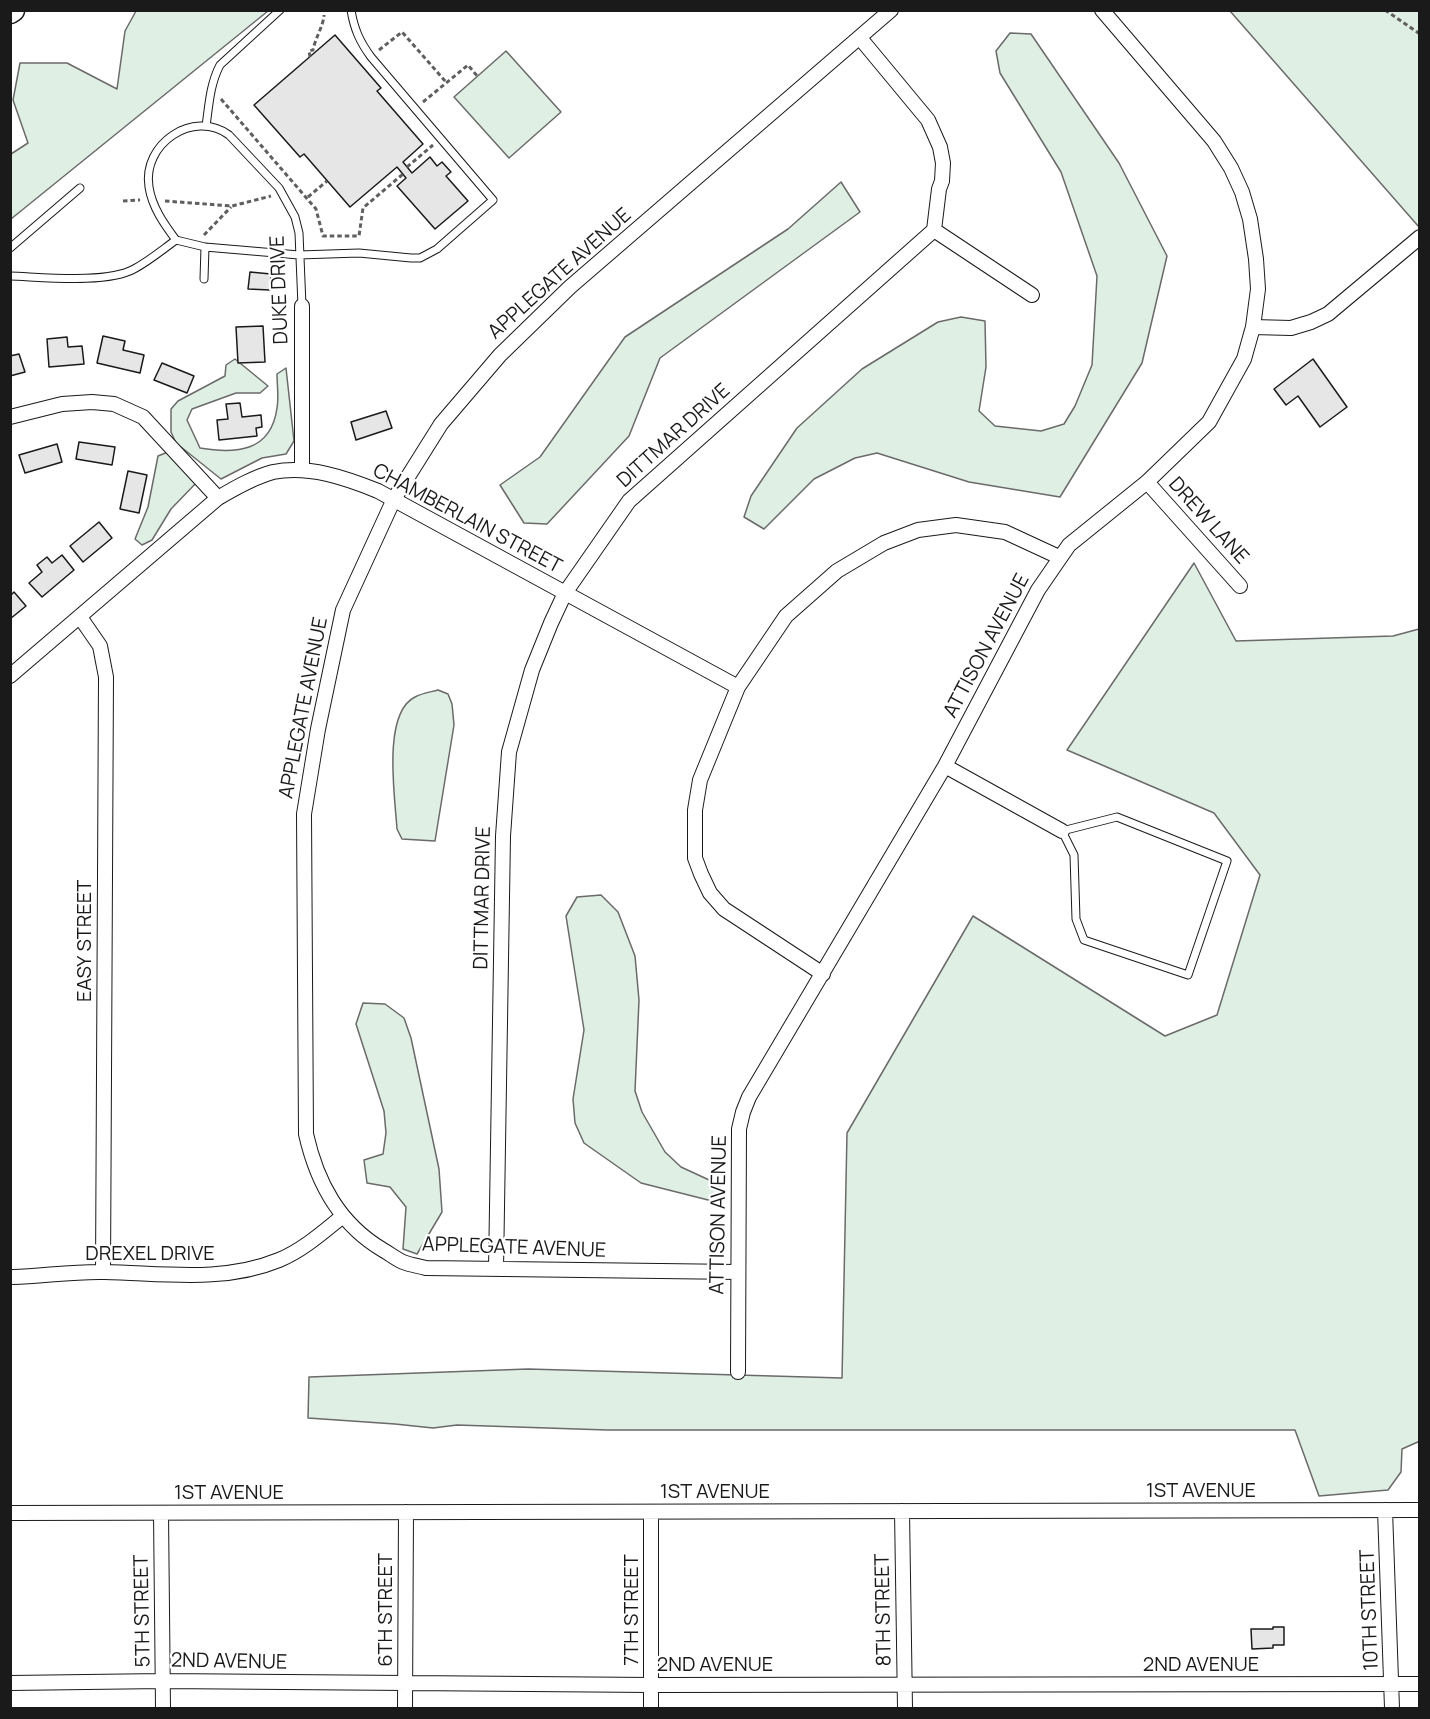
<!DOCTYPE html>
<style>
body{margin:0}
#map{position:relative;width:1430px;height:1719px;overflow:hidden;background:#fff;font-family:Manrope,sans-serif}
canvas{display:block}
.frame{position:absolute;inset:0;border:12px solid #1a1a1a;pointer-events:none}
</style>
<div id="map">
<canvas width="1430" height="1719"></canvas>
<div class="frame"></div>
</div>
<script>
const c = document.querySelector('canvas').getContext('2d');
c.lineJoin = 'round';
function paint(path, color) { c.fillStyle = color; c.fill(path, 'evenodd'); }
function trace(path, color, width, dash) { c.strokeStyle = color; c.lineWidth = width; c.lineCap = dash ? 'butt' : 'round'; c.setLineDash(dash || []); c.stroke(path); }
function drawText(font, color, halo, rows, align = 'center') {
  c.font = font + ' Manrope,sans-serif'; c.lineWidth = 4.5; c.setLineDash([]); c.textBaseline = 'middle'; c.strokeStyle = halo; c.fillStyle = color; for (const [text, x, y, turn = 0] of rows) {
    c.save(); c.translate(x, y); c.rotate((+turn || 0) * Math.PI / 180); c.textAlign = isNaN(turn) ? turn : align; if (halo) c.strokeText(text, 0, 0); c.fillText(text, 0, 0); c.restore();
  }
}
const green = new Path2D(`
 M136,11H268L11,219V154L28,143L13,100L20,63H67L117,89L125,31Z
 M1230,11H1419V227Z
 M1010,33L1031,34L1119,163L1167,256L1142,363L1060,497L969,482L877,453L855,458L814,479L764,529L744,517L751,496L797,428L862,369L938,322L961,317L985,321L986,367L979,411L995,426L1041,431L1064,424L1075,406L1092,365L1097,276L1061,172L1000,73L996,51Z
 M506,51L561,112L509,158L454,97Z
 M841,182L860,212L660,358L629,436L547,524L524,523L500,485L540,457L625,337L788,229Z
 M235,359L268,386L260,393H236L192,409L187,420L200,448C236,454 271,452 277,408C279,397 277,385 277,374L286,368L294,441L286,454L262,458L221,479L176,443L171,432V409L178,401L225,376L226,365Z
 M168,452L198,481L171,509L152,540L142,545L135,539L148,507L158,456Z
 M1194,563L1236,641L1393,636L1419,629L1420,1441L1402,1449L1401,1472L1388,1490L1319,1496L1295,1430H607L457,1425L433,1428L395,1424L308,1418L309,1377L528,1369L842,1378L847,1133L973,916L1165,1036L1217,1015L1260,875L1214,813L1067,750Z
 M438,690L448,694L452,704L454,725L435,841L402,839L397,829C395,797 382,713 415,697C422,693 431,692 438,690Z
 M601,895L618,912L635,956L639,1000L635,1091L642,1112L665,1152L681,1167L720,1185L716,1202L641,1183L584,1143L575,1123L573,1099L584,1030L566,916L577,897Z
 M363,1003L385,1004L404,1018L411,1038L439,1169L442,1212L417,1254L403,1249L406,1207L390,1187L367,1183L364,1160L383,1154L386,1133L384,1111L356,1024Z`);
paint(green, '#e0efe3');
trace(green, '#6a6a6a', 1.5);
const building = new Path2D(`
 M335,35L381,88L377,91L423,144L403,162L412,173L430,157L437,166L442,162L451,172L446,176L468,201L435,229L397,186L406,178L397,167L350,207L304,154L300,157L254,105Z
 M250,272L271,274L270,290L248,289Z
 M263,326L265,362L238,363L236,327Z
 M103,336L125,341L123,350L144,355L140,373L97,363Z
 M67,337L68,347L82,346L84,364L49,367L47,339Z
 M19,354L25,372L10,376V356Z
 M1313,359L1347,407L1320,427L1298,396L1286,405L1274,389Z
 M162,363L194,376L187,393L154,380Z
 M240,403L242,417L261,415L262,427L256,428L257,436L219,440L217,420L228,419L226,404Z
 M386,411L392,428L356,440L351,422Z
 M79,442L115,447L112,465L76,459Z
 M57,444L62,462L25,473L19,455Z
 M128,471L147,475L139,513L120,509Z
 M99,522L112,538L83,562L70,546Z
 M62,555L74,570L42,597L29,583L42,572L37,565L47,557L52,563Z
 M14,592L26,606L10,619V596Z
 M1273,1627H1284V1645H1273V1648L1252,1649L1251,1629H1273Z`);
paint(building, '#e6e6e6');
trace(building, '#1a1a1a', 1.5);
const lane = new Path2D(`
 M206,126C209,105 210,84 220,65L280,10
 M176,240L205,247L299,255L359,253L411,258H420L437,249L493,200L371,57C360,42 354,29 351,10
 M176,240C164,224 152,207 149,187C142,144 193,109 229,135L279,188L295,217L299,233L302,306
 M10,248L80,188
 M10,276C42,277 107,284 134,269C149,261 162,250 176,240
 M204,279L205,247
 M1117,817L1227,861L1188,975L1084,940L1076,919L1074,855L1062,831Z`);
const street = new Path2D(`
 M934,230L1032,295
 M1253,327L1291,328L1311,322L1328,314L1420,237
 M10,417L62,404L92,402L114,404L143,417L218,498
 M302,470V306
 M1147,482L1240,586
 M80,617L100,646L106,677L103,1272
 M10,676L218,498C235,488 254,477 273,472C309,465 346,478 378,491L738,687
 M945,766L1062,831
 M823,974L724,909L710,893L701,874L695,858V810L700,780L738,687L786,616L837,571L884,543L918,530L956,525L1005,532L1059,557
 M496,1269L503,836L509,752L532,670L551,623L565,593L629,501L934,230L939,189L942,181L943,163L940,147L928,120L860,38
 M738,1272L426,1268C419,1266 410,1265 403,1262C396,1259 390,1254 383,1250C339,1224 317,1183 306,1134L304,814L318,729L343,610L394,499L441,424L500,355L570,287L891,10
 M13,1277C44,1276 75,1271 105,1272C163,1273 223,1283 279,1260C303,1250 323,1232 343,1216
 M738,1372L739,1129L743,1112L749,1097L945,766L1038,590L1069,545L1147,482L1209,422L1244,359L1253,327L1258,289L1256,259L1250,219L1242,192L1231,168L1214,141L1102,10
 M1385,1510L1392,1708
 M902,1511L905,1708
 M651,1512V1708
 M10,1513L1420,1510
 M161,1513L163,1708
 M10,1683L163,1681L651,1685L1420,1684
 M405,1708L406,1512`);
const primary = new Path2D(`
 M10,12L13,10`);
trace(lane, '#1a1a1a', 9);
trace(street, '#1a1a1a', 16);
trace(primary, '#1a1a1a', 25);
trace(new Path2D(`
 M1385,10L1420,34
 M379,50L402,32L446,82
 M310,57L309,51L313,50C315,39 324,24 324,15
 M221,99L316,209L323,236H359L363,208L403,174
 M423,102L468,65L478,77
 M407,167L433,145
 M308,197L327,181
 M123,201L140,200
 M165,201L232,206L271,196
 M204,235L231,207`), '#5f5f5f', 3, [4.5, 3]);
trace(lane, '#fff', 7);
trace(street, '#fff', 14);
trace(primary, '#fff', 22);
drawText('20px', '#1a1a1a', '#fff', [
 ["APPLEGATE AVENUE",560,274,-42],
 ["DUKE DRIVE",280,290,-92],
 ["DITTMAR DRIVE",674,436,-42],
 ["CHAMBERLAIN STREET",467,519,28],
 ["DREW LANE",1208,521,48],
 ["ATTISON AVENUE",987,646,-62],
 ["APPLEGATE AVENUE",304,708,-79],
 ["DITTMAR DRIVE",483,898,-89],
 ["EASY STREET",85,941,-90],
 ["ATTISON AVENUE",719,1215,-89],
 ["APPLEGATE AVENUE",514,1248,2],
 ["DREXEL DRIVE",150,1254],
 ["1ST AVENUE",1201,1491],
 ["1ST AVENUE",715,1492],
 ["1ST AVENUE",229,1493],
 ["6TH STREET",386,1610,-90],
 ["7TH STREET",632,1610,-90],
 ["8TH STREET",884,1610,-91],
 ["10TH STREET",1370,1610,-92],
 ["5TH STREET",143,1611,-91],
 ["2ND AVENUE",229,1662,1],
 ["2ND AVENUE",715,1665],
 ["2ND AVENUE",1201,1665]
]);
</script>
